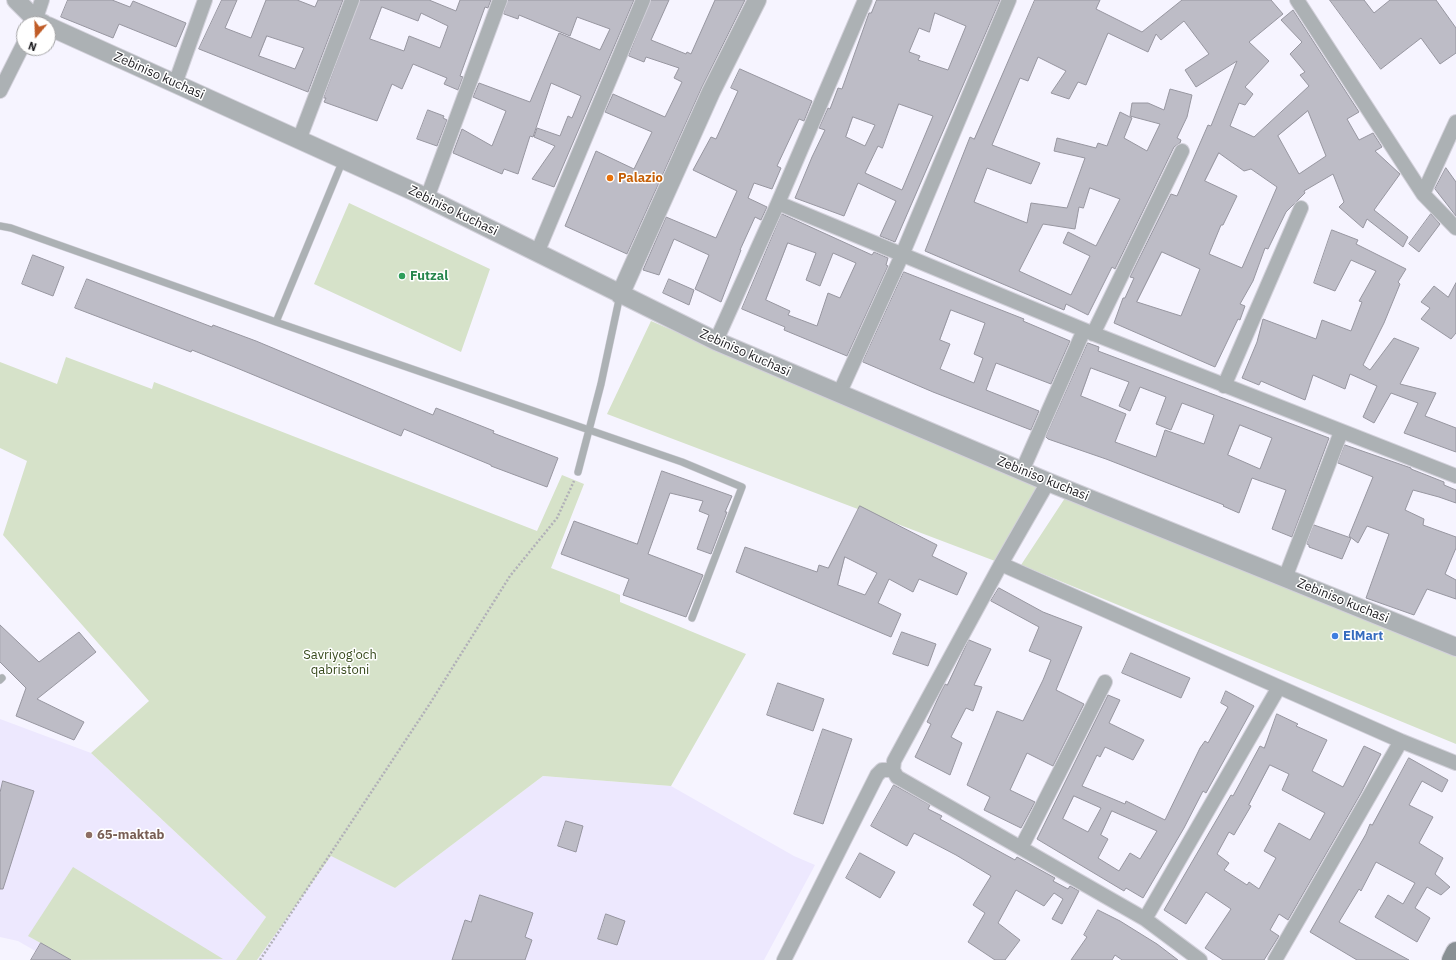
<!DOCTYPE html>
<style>
body{margin:0}
#map{position:relative;width:1456px;height:960px;overflow:hidden;background:#f6f4ff;font-family:"IBM Plex Sans",sans-serif}
canvas{display:block}
.north{position:absolute;left:16px;top:16px;width:40px;height:40px;box-sizing:border-box;background:#fff;border:1px solid #a3a3a5;border-radius:50%;rotate:199deg;font-size:11px;font-weight:700;line-height:16px;text-align:center;color:#1a191d}
.north::after{content:'';display:block;margin:auto;width:14px;height:18px;background:#c05c27;clip-path:polygon(50% 0,100% 100%,50% 72%,0 100%)}
</style>
<div id="map">
<canvas width="1456" height="960"></canvas>
<div class="north">N</div>
</div>
<script>
const c = document.querySelector('canvas').getContext('2d');
c.lineJoin = 'round';
function paint(path, color) { c.fillStyle = color; c.fill(path, 'evenodd'); }
function trace(path, color, width, dash) { c.strokeStyle = color; c.lineWidth = width; c.lineCap = dash ? 'butt' : 'round'; c.setLineDash(dash || []); c.stroke(path); }
function drawText(font, color, halo, rows, align = 'center') {
  c.font = font + ' "IBM Plex Sans",sans-serif'; c.lineWidth = 3; c.setLineDash([]); c.textBaseline = 'middle'; c.strokeStyle = halo; c.fillStyle = color; for (const [text, x, y, turn = 0] of rows) {
    c.save(); c.translate(x, y); c.rotate((+turn || 0) * Math.PI / 180); c.textAlign = isNaN(turn) ? turn : align; if (halo) c.strokeText(text, 0, 0); c.fillText(text, 0, 0); c.restore();
  }
}
paint(new Path2D(`
 M0,719L91,753L266,917L236,960H51L18,941L0,937Z
 M543,776L671,786L794,856L815,865L764,960H257L331,856L395,888Z`), '#ede8fe');
paint(new Path2D(`
 M349,203L490,269L461,352L314,284Z
 M651,321L1037,487L1001,554L995,561L607,414Z
 M66,357L152,389L154,382L537,531L562,475L584,484L551,568L620,595V602L746,654L671,786L543,776L395,888L331,856L257,960H236L266,917L91,753L149,701L3,535L27,461L0,448V362L57,384Z
 M1065,498L1456,657V744L1021,565Z
 M73,867L223,959L71,960L28,936Z`), '#d6e2c9');
const building = new Path2D(`
 M68,0H112L130,7L133,1L186,23L176,47L119,24L113,38L61,17Z
 M222,0H237L225,28L251,38L266,0H297L315,7L318,0H343L308,92L199,49ZM267,36L304,48L295,69L259,56Z
 M360,0H429L456,11L460,0H491L488,8L485,7L460,76L463,77L458,90L444,84L447,78L413,64L402,89L392,84L377,121L324,102L326,98H324ZM382,7L418,21L421,13L448,26L440,48L409,36L404,51L370,39Z
 M508,0H634L554,187L532,179L555,146L534,137L537,128L560,136L568,116L572,118L581,96L551,83L533,137L530,136L518,174L504,169L502,174L453,153L462,129L492,146L506,111L473,97L479,83L530,102L559,33L600,50L610,29L577,17L570,36L519,15L518,19L504,14Z
 M651,0H669L651,40L686,54L687,52L691,54L715,0H745L702,87L627,254L565,226L596,151L634,169L652,132L605,112L613,94L665,117L682,82L674,78L679,68L646,57L644,62L629,56Z
 M877,0H1000L895,242L880,236L896,201L858,183L844,216L795,198L812,157L825,130L819,128L828,108L830,109L838,88L842,89L869,13H871ZM935,13L966,26L948,70L918,60L920,56L909,52L919,28L929,32ZM899,104L933,116L902,190L865,173L878,146L882,148ZM853,117L875,125L865,146L846,137Z
 M1035,0H1100L1096,9L1142,32L1182,0H1271L1283,14L1249,42L1269,61L1245,87L1253,94L1245,105L1239,103L1230,126L1254,137L1309,86L1300,75L1305,72L1290,54L1302,42L1281,20L1293,10L1359,112L1347,119L1359,140L1373,133L1382,147L1375,151L1400,174L1374,210L1408,237L1403,247L1367,219L1363,228L1339,207L1344,202L1333,174L1304,191L1305,193L1286,212L1268,249L1265,248L1253,281L1240,304L1245,306L1240,320L1238,319L1215,367L1114,323L1123,298H1125L1134,278L1130,277L1171,194L1177,196L1208,125L1211,126L1237,61L1196,87L1185,70L1209,54L1184,21L1161,40L1156,34L1148,52L1108,33L1086,85L1078,82L1069,99L1051,93L1066,71L1038,57L1028,81L1020,78L992,145L1040,163L1031,184L987,168L974,202L1027,223L1031,203L1067,208L1085,158L1054,151L1057,138L1096,148L1098,143L1107,146L1120,112L1132,118L1124,138L1147,151L1160,124L1130,116L1132,103H1148L1164,110L1170,89L1192,95L1187,117L1177,138L1181,140L1180,143L1174,147L1115,269L1112,267L1088,315L1066,304L1064,310L925,251L970,137L974,139ZM1308,111L1326,156L1299,174L1278,136ZM1219,153L1244,171L1251,169L1277,187L1242,268L1209,254L1221,225H1223L1237,196L1205,181ZM1090,188L1120,199L1096,246L1068,232L1063,243L1090,256L1071,295L1019,271L1043,224L1075,229L1079,207L1083,208ZM1162,252L1200,269L1181,316L1137,302Z
 M1330,0H1364L1374,13L1390,0H1436L1456,28V53L1440,64L1421,38L1381,69Z
 M740,69L812,101L804,121L799,119L777,166L781,168L772,189L754,183L748,198L767,207L761,220L755,217L740,250H741L721,302L695,289L709,255L674,239L659,275L643,270L666,217L716,238L737,191L693,170L711,137L716,139L738,91L731,88Z
 M428,110L444,116L443,118L447,120L437,146L417,139Z
 M1446,168L1456,182V216L1435,189Z
 M782,214L872,255L874,252L888,258L886,265L888,266L847,356L784,330L785,327L742,309ZM788,243L816,253L806,280L820,286L833,253L856,263L840,298L828,293L817,326L788,315L790,311L766,300Z
 M1431,214L1440,224L1419,252L1409,244Z
 M1332,230L1358,240L1356,244L1406,269L1398,282L1400,284L1384,323L1363,365L1370,370L1394,338L1419,348L1400,384L1436,393L1425,416L1456,428V452L1404,433L1418,403L1391,393L1374,423L1363,417L1377,386L1350,374L1345,389L1313,375L1305,400L1261,381L1259,385L1242,378L1257,342L1263,319L1316,339L1322,320L1351,331L1362,302L1359,301L1376,271L1351,260L1335,291L1314,283Z
 M33,255L64,267L53,296L22,284Z
 M904,272L1024,319L1023,321L1070,341L1051,384L996,363L986,390L1039,411L1031,430L933,392L863,362ZM951,310L985,323L974,354L983,358L974,383L940,369L950,344L940,340Z
 M87,279L212,327L213,325L256,341L433,415L436,408L494,431L493,433L558,458L547,487L491,466V465L404,429L401,436L232,366L192,350L191,352L75,308Z
 M669,279L694,290L689,305L663,293Z
 M1456,283V333L1451,339L1421,319L1430,308L1421,302L1434,286L1448,297Z
 M1088,343L1099,347L1098,351L1329,438L1292,537L1272,529L1286,490L1252,478L1239,513L1223,506L1224,505L1106,459L1048,439L1046,437ZM1091,368L1129,382L1119,406L1130,411L1140,387L1166,397L1156,424L1171,430L1182,403L1214,415L1204,444L1165,430L1156,457L1115,442L1126,414L1081,396ZM1240,425L1272,438L1260,469L1228,455Z
 M1345,445L1411,468V469L1444,482V485L1456,490V503L1439,497L1413,490L1405,510L1424,519L1423,525L1456,537V548L1445,574L1456,580V599L1427,589L1414,615L1366,598L1389,534L1367,526L1358,543L1349,536L1373,477L1338,463Z
 M662,471L732,496L725,512H727L711,554L697,549L709,515L699,511L703,501L670,493L648,554L703,575L686,617L623,595L629,579L561,554L574,521L637,544Z
 M860,506L937,545L932,556L967,573L957,595L919,579L913,592L889,579L878,603L901,614L891,637L736,572L745,547L817,572L819,565L828,568ZM845,557L877,573L865,595L838,585Z
 M1314,525L1351,538L1342,559L1309,547V545L1307,544Z
 M999,588L1043,612L1082,627L1056,690L1084,704L1053,766L1027,753L1010,790L1035,802L1021,828L984,810L990,797L967,785L997,711L1023,721L1043,680L1051,660L1029,651L1039,627L991,601Z
 M0,625L39,662L79,632L96,652L37,699L84,722L74,740L16,716L26,688L0,662Z
 M902,632L936,644L928,666L893,654Z
 M969,640L991,649L974,685L982,687L973,711L966,708L951,737L962,743L950,775L915,757L931,724L927,722L940,694L945,684L947,685Z
 M1131,653L1190,678L1181,698L1122,673Z
 M778,683L824,699L813,731L767,715Z
 M1226,691L1254,706L1206,793L1203,791L1184,828L1143,898L1126,888L1124,891L1037,839L1108,695L1120,700L1109,723L1144,740L1133,760L1105,747L1100,757L1097,755L1082,786L1125,804L1126,801L1165,820L1200,748L1205,741L1208,743L1228,707L1221,703ZM1074,796L1101,808L1088,832L1063,819ZM1112,811L1157,831L1140,859L1130,853L1119,871L1098,858L1108,839L1101,835Z
 M1277,714L1298,724L1296,726L1327,740L1312,771L1343,787L1364,746L1381,754L1361,793L1288,920L1279,914L1270,930L1279,936L1264,960H1223L1205,948L1231,909L1206,892L1186,924L1164,910L1231,795L1233,796L1260,746L1264,748ZM1270,765L1289,774L1282,790L1325,813L1310,840L1279,823L1264,851L1276,858L1259,889L1249,882L1247,885L1224,870L1229,863L1217,854L1229,832L1234,835L1251,806L1249,805Z
 M823,729L852,739L823,824L794,814Z
 M1409,758L1448,780L1442,792L1422,781L1409,805L1433,817L1419,843L1443,858L1435,874L1450,887L1441,895L1427,887L1415,908L1430,918L1417,942L1375,917L1388,895L1403,904L1415,883L1376,862L1361,891L1359,889L1339,922L1409,960H1357L1310,932L1366,834L1370,824L1372,825Z
 M3,781L34,791L3,889H0V793Z
 M894,785L930,805L928,809L942,816L940,819L1015,860L1017,857L1055,878L1053,881L1068,889L1070,886L1079,891L1062,924L1052,919L1063,899L1054,893L1044,906L1016,890L998,923L1020,940L1005,960H995L968,942L985,913L973,905L991,876L956,855L914,833L907,846L871,826Z
 M566,821L583,826L576,852L558,846Z
 M860,853L895,872L880,898L846,878Z
 M480,895L533,913L525,937L532,940L525,960H452L465,920L471,922Z
 M1098,910L1120,921L1157,944L1178,960H1122L1115,955L1112,960H1071L1087,937L1084,935Z
 M606,914L625,921L617,945L598,939Z
 M41,943L71,960H31Z`);
paint(building, '#bdbcc6');
trace(building, '#9796a0', 1);
const service = new Path2D(`
 M0,226L11,228L276,322L682,462L742,487L692,618
 M276,322L343,160
 M578,472L601,384L620,295
 M0,680L2,678`);
const minor = new Path2D(`
 M1297,0L1423,194L1456,228
 M34,24L42,0
 M175,84L205,0
 M0,91L24,43
 M299,140L352,0
 M1423,194L1456,122
 M427,198L500,0
 M778,203L1084,330L1456,476
 M537,253L643,0
 M1093,334L1182,151
 M716,341L778,203L865,0
 M1224,386L1301,208
 M839,394L902,255L1009,0
 M1022,471L1084,330
 M1048,482L1001,564L894,761L893,770L897,777L1145,919L1200,960
 M1001,564L1401,741L1456,763
 M1285,578L1341,432
 M1021,848L1105,682
 M1145,919L1279,687
 M784,960L877,775L882,770H893
 M1275,960L1401,741`);
const tertiary = new Path2D(`
 M16,0L36,20L44,24
 M48,26L417,193L716,341L1048,482L1456,647
 M620,295L711,92L757,0`);
const secondary = new Path2D(`
 M1452,960L1456,952`);
trace(service, '#d3d1db', 8);
trace(minor, '#d3d1db', 16);
trace(tertiary, '#d3d1db', 20);
trace(secondary, '#d3d1db', 22);
trace(new Path2D(`
 M260,960L429,705L510,576L557,518L574,481`), '#b1b0b8', 2.5, [2, 2]);
trace(service, '#acb1b4', 7);
trace(minor, '#acb1b4', 14);
trace(tertiary, '#acb1b4', 18);
trace(secondary, '#899094', 20);
for (const [x, y, r, color] of [
 [610,178,4,"#e8710a"],
 [402,276,4,"#2e9e5b"],
 [1335,636,4,"#3f7fe0"],
 [89,835,4,"#8d6e63"]
]) { const dot = new Path2D(); dot.arc(x, y, r, 0, 2 * Math.PI); c.fillStyle = color; c.fill(dot); trace(dot, '#fff', 1.5); }
drawText('13px', '#1a191d', '#fff', [
 ["Zebiniso kuchasi",159,76,24],
 ["Zebiniso kuchasi",453,211,26],
 ["Zebiniso kuchasi",745,353,24],
 ["Zebiniso kuchasi",1043,479,22],
 ["Zebiniso kuchasi",1343,601,22]
]);
drawText('bold 13px', '#c56008', '#fff', [
 ["Palazio",618,178]
], 'left');
drawText('bold 13px', '#27864d', '#fff', [
 ["Futzal",410,276]
], 'left');
drawText('bold 13px', '#366cbe', '#fff', [
 ["ElMart",1343,636]
], 'left');
drawText('13px', '#374a1c', '#fff', [
 ["Savriyog'och",340,655],
 ["qabristoni",340,670]
]);
drawText('bold 13px', '#785e54', '#fff', [
 ["65-maktab",97,835]
], 'left');
</script>
